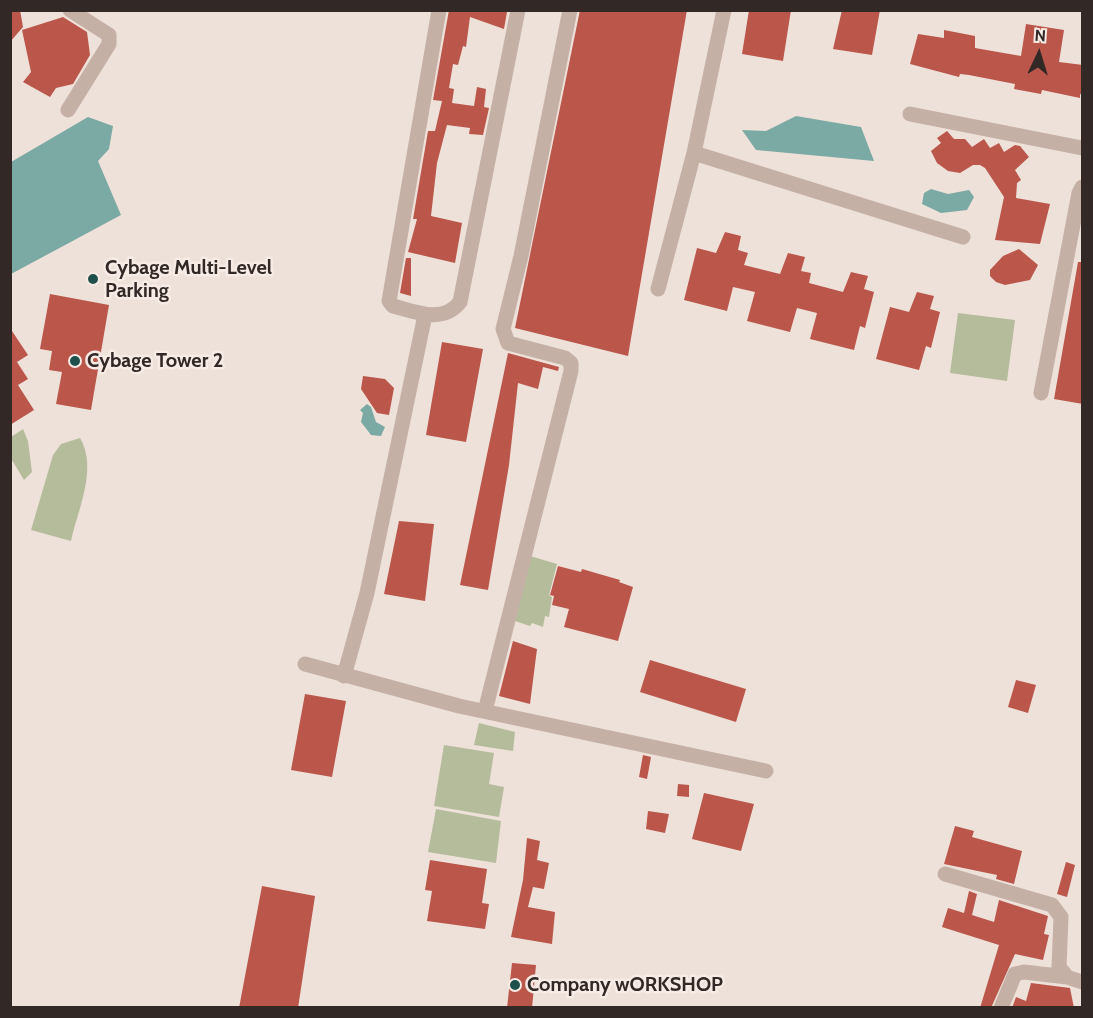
<!DOCTYPE html>
<style>
body{margin:0}
#map{position:relative;width:1093px;height:1018px;overflow:hidden;background:#eee1d9;font-family:Cabin,sans-serif}
canvas{display:block}
.frame{position:absolute;inset:0;border:12px solid #322826;pointer-events:none}
.north{position:absolute;left:1009px;top:24px;width:60px;height:60px;-webkit-text-stroke:4px #f7ece5;paint-order:stroke;rotate:4deg;font-size:16px;font-weight:700;line-height:24px;text-align:center;color:#322826}
.north::after{content:'';display:block;margin:auto;width:21px;height:27px;background:#322826;clip-path:polygon(50% 0,100% 100%,50% 72%,0 100%)}
</style>
<div id="map">
<canvas width="1093" height="1018"></canvas>
<div class="frame"></div>
<div class="north">N</div>
</div>
<script>
const c = document.querySelector('canvas').getContext('2d');
c.lineJoin = 'round';
function paint(path, color) { c.fillStyle = color; c.fill(path, 'evenodd'); }
function trace(path, color, width, dash) { c.strokeStyle = color; c.lineWidth = width; c.lineCap = dash ? 'butt' : 'round'; c.setLineDash(dash || []); c.stroke(path); }
function drawText(font, color, halo, rows, align = 'center') {
  c.font = font + ' Cabin,sans-serif'; c.lineWidth = 5; c.setLineDash([]); c.textBaseline = 'middle'; c.strokeStyle = halo; c.fillStyle = color; for (const [text, x, y, turn = 0] of rows) {
    c.save(); c.translate(x, y); c.rotate((+turn || 0) * Math.PI / 180); c.textAlign = isNaN(turn) ? turn : align; if (halo) c.strokeText(text, 0, 0); c.fillText(text, 0, 0); c.restore();
  }
}
paint(new Path2D(`
 M958,313L1015,320L1007,381L950,373Z
 M23,429L28,441L32,472L24,480L12,460L11,437Z
 M80,438C98,468 78,509 71,541L31,530L53,455L61,444Z
 M530,556L557,564L549,595L552,597L549,617L545,616L543,627L532,623L530,626L515,621Z
 M479,723L515,732L513,751L474,745Z
 M444,745L494,753L489,784L504,787L499,817L434,806Z
 M436,809L501,821L496,863L428,852Z`), '#b5bc9b');
paint(new Path2D(`
 M796,116L861,127L874,161L756,150L742,130L766,131Z
 M88,117L113,126L109,149L98,161L121,215L11,274V162Z
 M931,189L948,194L969,190L974,197L967,210L941,213L922,204L924,193Z
 M367,404L371,407L376,422L385,427L381,436L371,435L361,422L363,413L360,410Z`), '#7ba9a4');
paint(new Path2D(`
 M10,10H20L23,27L10,42Z
 M449,10L507,12L504,29L470,17L466,47L463,46L458,65L453,64L449,88L454,89L452,103L474,106L477,87L486,89L484,107L489,108L483,135L469,134L470,128L447,125L437,163L431,216L462,223L455,263L408,252L417,219H413L428,131H435L442,101L433,100Z
 M580,10H687L628,356L515,328Z
 M749,10H791L783,61L742,54Z
 M842,10H880L872,55L833,49Z
 M63,17L87,32L90,55L73,84L56,88L50,97L23,82L31,72L22,30Z
 M1026,24L1064,30L1059,62L1083,65V95L1080,94V98L1042,90L1041,94L1014,89L1015,84L969,75L960,74L959,77L910,64L918,34L944,38V30L975,36V48L1021,56Z
 M947,131L954,139H965L972,147L984,139L990,148L999,143L1004,152L1015,145L1020,146L1029,157L1015,170L1021,180L1017,183L1016,198L1050,204L1040,244L995,240L1004,197L985,168L980,165H973L960,173L948,171L937,163L931,151L941,143L937,138Z
 M725,232L741,236L738,250L748,253L744,265L780,274L788,253L805,257L801,271L811,273L809,283L843,292L851,272L868,276L864,289L874,292L865,328L860,326L854,350L810,339L817,313L797,308L790,332L747,321L755,292L733,287L727,311L684,300L697,248L716,253Z
 M1019,249L1038,265L1030,280L1005,285L996,282L990,276V270L1003,256Z
 M406,258H411V296L400,293Z
 M1078,262H1083V404L1054,399Z
 M917,292L934,296L930,309L940,312L931,348L926,346L919,370L876,359L890,307L909,312Z
 M50,294L109,305L91,410L56,404L62,372L49,370L52,351L40,349Z
 M10,328L28,355L17,362L28,379L18,385L34,410L10,425Z
 M442,342L483,349L466,442L426,435Z
 M508,353L559,367L558,371L543,367L538,389L518,383L509,465L488,590L460,585Z
 M363,376L385,379L394,388L389,415L377,413L361,389Z
 M399,521L434,524L425,601L384,594Z
 M558,566L581,572L582,569L620,580L619,582L633,587L618,641L564,627L569,609L552,605L554,596L550,595Z
 M513,641L537,649L530,704L499,696Z
 M650,660L746,689L736,722L640,692Z
 M1016,680L1036,685L1028,713L1008,707Z
 M305,694L346,701L332,777L291,770Z
 M643,755L651,757L647,779L639,777Z
 M678,784L689,785V797L677,796Z
 M704,793L754,804L741,851L692,839Z
 M648,811L669,814L665,833L646,829Z
 M955,826L974,831L972,837L1022,851L1014,884L996,879L997,875L944,864Z
 M527,838L540,841L537,860L549,863L544,889L533,887L528,907L555,912L552,944L511,937L523,880Z
 M430,860L487,869L482,903L489,904L485,929L427,921L432,891L425,890Z
 M1066,862L1075,865L1067,897L1057,894Z
 M262,886L315,896L298,1008H239Z
 M969,891L977,894L972,915L994,922L999,900L1048,916L1044,934L1049,935L1043,960L1015,954L991,1008H980L999,945L942,927L948,908L964,913Z
 M512,963L536,965L532,1008H507Z
 M1031,983L1070,988L1074,1008H1012L1016,997L1026,1001Z`), '#bb564b');
trace(new Path2D(`
 M439,10L389,301L393,306C416,312 443,324 460,302L518,10
 M68,110L109,44V35L70,10
 M910,114L1082,148
 M694,153L963,237
 M658,289L694,153L724,10
 M1041,393L1079,193L1082,187
 M305,664L459,706L766,771
 M344,676L367,593L425,315
 M485,711L571,371V363L565,358L508,343L503,329L521,256L570,10
 M945,874L1052,905L1061,917L1059,967L1067,977L1082,982
 M1001,1008L1015,974L1024,972L1067,977`), '#c5b0a6', 15);
for (const [x, y, r, color] of [
 [93,279,6,"#20504c"],
 [75,361,6,"#20504c"],
 [515,985,6,"#20504c"]
]) { const dot = new Path2D(); dot.arc(x, y, r, 0, 2 * Math.PI); c.fillStyle = color; c.fill(dot); trace(dot, '#f7ece5', 2); }
drawText('bold 20px', '#322826', '#f7ece5', [
 ["Cybage Multi-Level",105,268],
 ["Parking",105,291],
 ["Cybage Tower 2",87,361],
 ["Company wORKSHOP",527,985]
], 'left');
</script>
